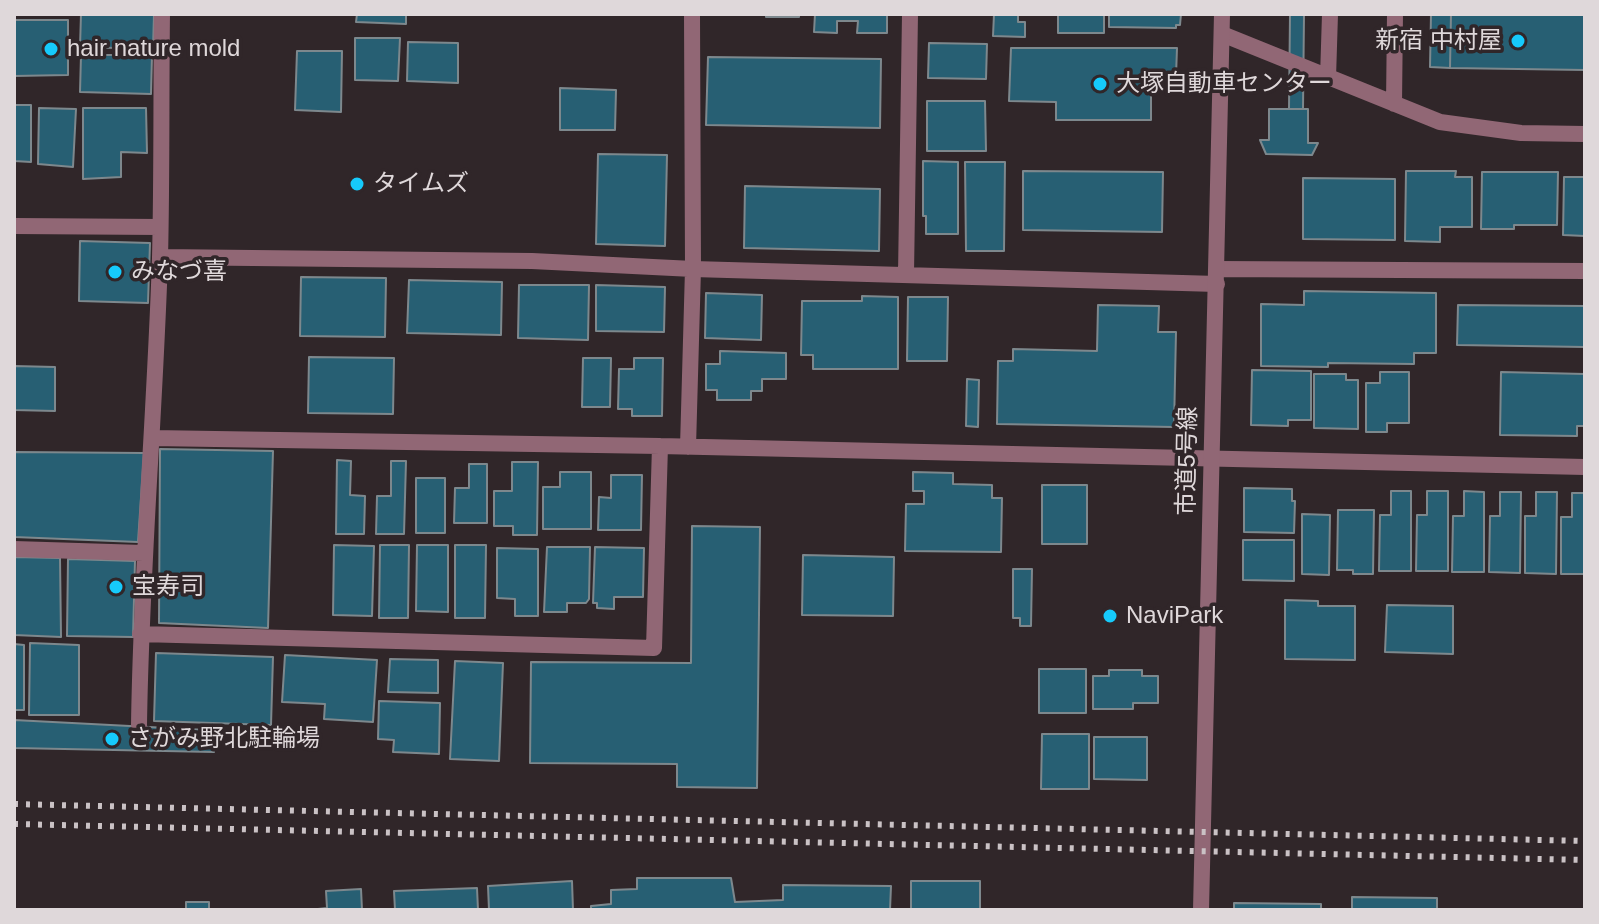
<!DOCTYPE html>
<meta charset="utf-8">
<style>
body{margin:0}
#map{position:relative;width:1599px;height:924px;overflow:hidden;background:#302629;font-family:Arial,sans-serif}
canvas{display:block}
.frame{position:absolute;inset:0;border:16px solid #dfd8da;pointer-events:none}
</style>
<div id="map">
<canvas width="1599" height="924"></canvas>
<div class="frame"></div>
</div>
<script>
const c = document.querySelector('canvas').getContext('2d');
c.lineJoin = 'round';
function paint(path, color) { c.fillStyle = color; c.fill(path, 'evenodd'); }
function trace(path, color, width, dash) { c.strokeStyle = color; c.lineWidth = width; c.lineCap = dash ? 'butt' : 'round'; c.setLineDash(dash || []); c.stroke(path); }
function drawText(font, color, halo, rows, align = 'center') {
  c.font = font + ' Arial,"Noto Sans JP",sans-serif'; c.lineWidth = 7; c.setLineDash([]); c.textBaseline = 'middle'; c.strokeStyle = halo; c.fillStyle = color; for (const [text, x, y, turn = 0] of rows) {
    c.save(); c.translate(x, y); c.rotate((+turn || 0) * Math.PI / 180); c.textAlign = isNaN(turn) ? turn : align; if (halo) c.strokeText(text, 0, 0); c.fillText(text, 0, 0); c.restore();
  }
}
const building = new Path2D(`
 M81,14H154L153,49L80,47Z
 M357,14H406V24L356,22Z
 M766,14H799V17H766Z
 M815,14H887V33H857L858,21H837V33L814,32Z
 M994,14H1018V22H1025V37L993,36Z
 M1058,14H1104V33H1058Z
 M1109,14H1181L1180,25H1176V28L1109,27Z
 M1290,14H1304L1303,109H1289Z
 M1431,14H1451L1450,68L1430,67Z
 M1451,14H1585V70L1450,68Z
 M14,20H68V75L14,76Z
 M355,38H400L398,81L355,80Z
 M408,42L458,43V83L407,81Z
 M929,43L987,44L986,79L928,78Z
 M1011,48H1177L1176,76H1151V120H1056V102L1009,101Z
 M297,51H342L341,112L295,110Z
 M81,55H152L151,94L80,92Z
 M708,57L881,59L880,128L706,125Z
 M560,88L616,90L615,130H560Z
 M927,101H985L986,151H927Z
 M14,105H31V162L14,161Z
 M39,108L76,109L73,167L38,164Z
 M83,108H146L147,153L121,152V177L83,179Z
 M1269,109H1308V143H1318L1312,155L1266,154L1260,140H1269Z
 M598,154L667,155L665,246L596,244Z
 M923,161L958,162V234H926V216H923Z
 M965,162H1005L1004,251H966Z
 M1023,171L1163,172L1162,232L1023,230Z
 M1406,171H1456L1455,177H1472V227H1440V242L1405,241Z
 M1482,172H1558L1557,225H1514V229H1481Z
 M1564,177H1585V236L1563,235Z
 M1303,178L1395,179V240L1303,239Z
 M745,186L880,189L879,251L744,248Z
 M80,241L150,243L148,303L79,301Z
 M301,277L386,278L385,337L300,336Z
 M409,280L502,282L501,335L407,333Z
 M519,285H589L588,340L518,338Z
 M596,285L665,287L664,332L596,331Z
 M1304,291L1436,293V353H1414V364L1328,363V367L1261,366V304L1304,305Z
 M706,293L762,295L761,340L705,338Z
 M862,296L898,297V369H813V355H801L802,301H862Z
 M908,297H948L947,361H907Z
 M1098,305L1159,306L1158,332H1176L1174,427L997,424L998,361H1013V349L1097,351Z
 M1458,305L1585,306V347L1457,345Z
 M720,351L786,353V379H762V391H751V400H717V390H706V364H720Z
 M309,357L394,358L393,414L308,413Z
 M583,358H611L610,407H582Z
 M634,358H663L662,416H632V409H618L619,369H634Z
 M14,366L55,367V411L14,410Z
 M1252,370L1311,371V420H1288V426L1251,425Z
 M1380,372H1409V423H1387V432H1366V383H1380Z
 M1501,372L1585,374V426H1577V436L1500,435Z
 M1314,374H1346V380H1358V429L1314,428Z
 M967,379L979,380L978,427L966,426Z
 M160,449L273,451L268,628L159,623Z
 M14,452L144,453L138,542L14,537Z
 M337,460L351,461L350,495L365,496L364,534H336Z
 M391,461H406L404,534H376L377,496H391Z
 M512,462H538L537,535H513V526H494V491H512Z
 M469,464H487V523H454L455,488H469Z
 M560,472H591V529H543V487H560Z
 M913,472L953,473V484L992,485V498H1002L1001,552L905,551L906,504H924V491H913Z
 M611,475H642L641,530H598L599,497L611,498Z
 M416,478H445V533H416Z
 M1042,485H1087V544H1042Z
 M1244,488L1292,489V501H1295L1294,533L1244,532Z
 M1391,491H1411V571H1379L1380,515H1391Z
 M1427,491H1448V571H1416L1417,515H1427Z
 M1464,491L1484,492V572H1452L1453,516H1464Z
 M1500,492H1521L1520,573L1489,572L1490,516H1500Z
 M1536,492H1557L1556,574L1525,573V516H1536Z
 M1572,493H1585V574H1561V517H1572Z
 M1338,510H1374L1373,574H1353V570H1337Z
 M1302,514L1330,515L1329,575L1302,574Z
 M692,526L760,527L757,788L677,787V764L530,763L531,662L691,663Z
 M1243,540H1294V581L1243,580Z
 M334,545L374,546L372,616L333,615Z
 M380,545H409L408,618H379Z
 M417,545H448V612L416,611Z
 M455,545H486L485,618H455Z
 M547,547H590L589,599L586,603H567V612H544Z
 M595,547L644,548L643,597H614V609L597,608V603H593Z
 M497,548L538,549V616H515V599L497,598Z
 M803,555L894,557L893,616L802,615Z
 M14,557L60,558L61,637L14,635Z
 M68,559L135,561L133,637L67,636Z
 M1013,569H1032L1031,626H1020V618H1013Z
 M1285,600L1318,601V606H1355V660L1285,659Z
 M1387,605L1453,606V654L1385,652Z
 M30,643L79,645V715H29Z
 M14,644L24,645V710H14Z
 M156,653L273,657L271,725L154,721Z
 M285,655L377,660L373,722L324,719L325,704L282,702Z
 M390,659L438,660V693L388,692Z
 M455,661L503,663L499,761L450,759Z
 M1039,669H1086V713H1039Z
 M1109,670H1142V676H1158V703H1133V709H1093V676H1109Z
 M379,701L440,703L439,754L393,752L394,740L378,739Z
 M14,720L207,730L214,752L14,748Z
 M1042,734H1089V789H1041Z
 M1094,737H1147V780L1094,779Z
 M637,878H731L735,902L783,900V885L891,886L890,910H591V906L611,904V890L637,889Z
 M572,881L573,910H489L488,886Z
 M911,881H980V910H911Z
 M477,888L478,910H395L394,891Z
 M361,889L362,910H309L327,908L326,891Z
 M1352,897L1437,898V910H1352Z
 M186,902H209V910H186Z
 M1234,903L1321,904V910H1234Z`);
paint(building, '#275f73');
trace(building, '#7d888d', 2);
trace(new Path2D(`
 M1222,34L1440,122L1521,133L1585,134
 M1328,78L1330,14
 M1394,104L1395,14`), '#916775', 16);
trace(new Path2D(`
 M14,226L160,227
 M160,257L532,261L693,269L1217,284
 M1217,269L1585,271
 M906,274L910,14
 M152,438L660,446L1585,467
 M688,447L693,269L692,14
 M14,549L143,553
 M140,634L654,648L660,446
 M139,726C141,570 155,414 160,258C162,177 161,95 162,14`), '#916775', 16);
trace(new Path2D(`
 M1201,910L1222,14`), '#916775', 16);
trace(new Path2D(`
 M14,804L1585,841
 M14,824L1585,860`), '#cac2c5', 6, [4, 8]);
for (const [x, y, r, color] of [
 [1518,41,8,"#16cafb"],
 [51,49,8,"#16cafb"],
 [1100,84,8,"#16cafb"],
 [357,184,8,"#16cafb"],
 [115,272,8,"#16cafb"],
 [116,587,8,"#16cafb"],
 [1110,616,8,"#16cafb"],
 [112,739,8,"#16cafb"]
]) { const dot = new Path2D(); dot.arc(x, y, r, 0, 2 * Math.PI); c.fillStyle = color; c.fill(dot); trace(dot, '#302629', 3); }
drawText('24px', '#dfd8da', '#302629', [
 ["新宿 中村屋",1502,41,"right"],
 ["hair nature mold",67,49],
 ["大塚自動車センター",1116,84],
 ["タイムズ",373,184],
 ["みなづ喜",131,272],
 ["宝寿司",132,587],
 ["NaviPark",1126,616],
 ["さがみ野北駐輪場",128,739]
], 'left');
drawText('24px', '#dfd8da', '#302629', [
 ["市道5号線",1188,461,-89]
]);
</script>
